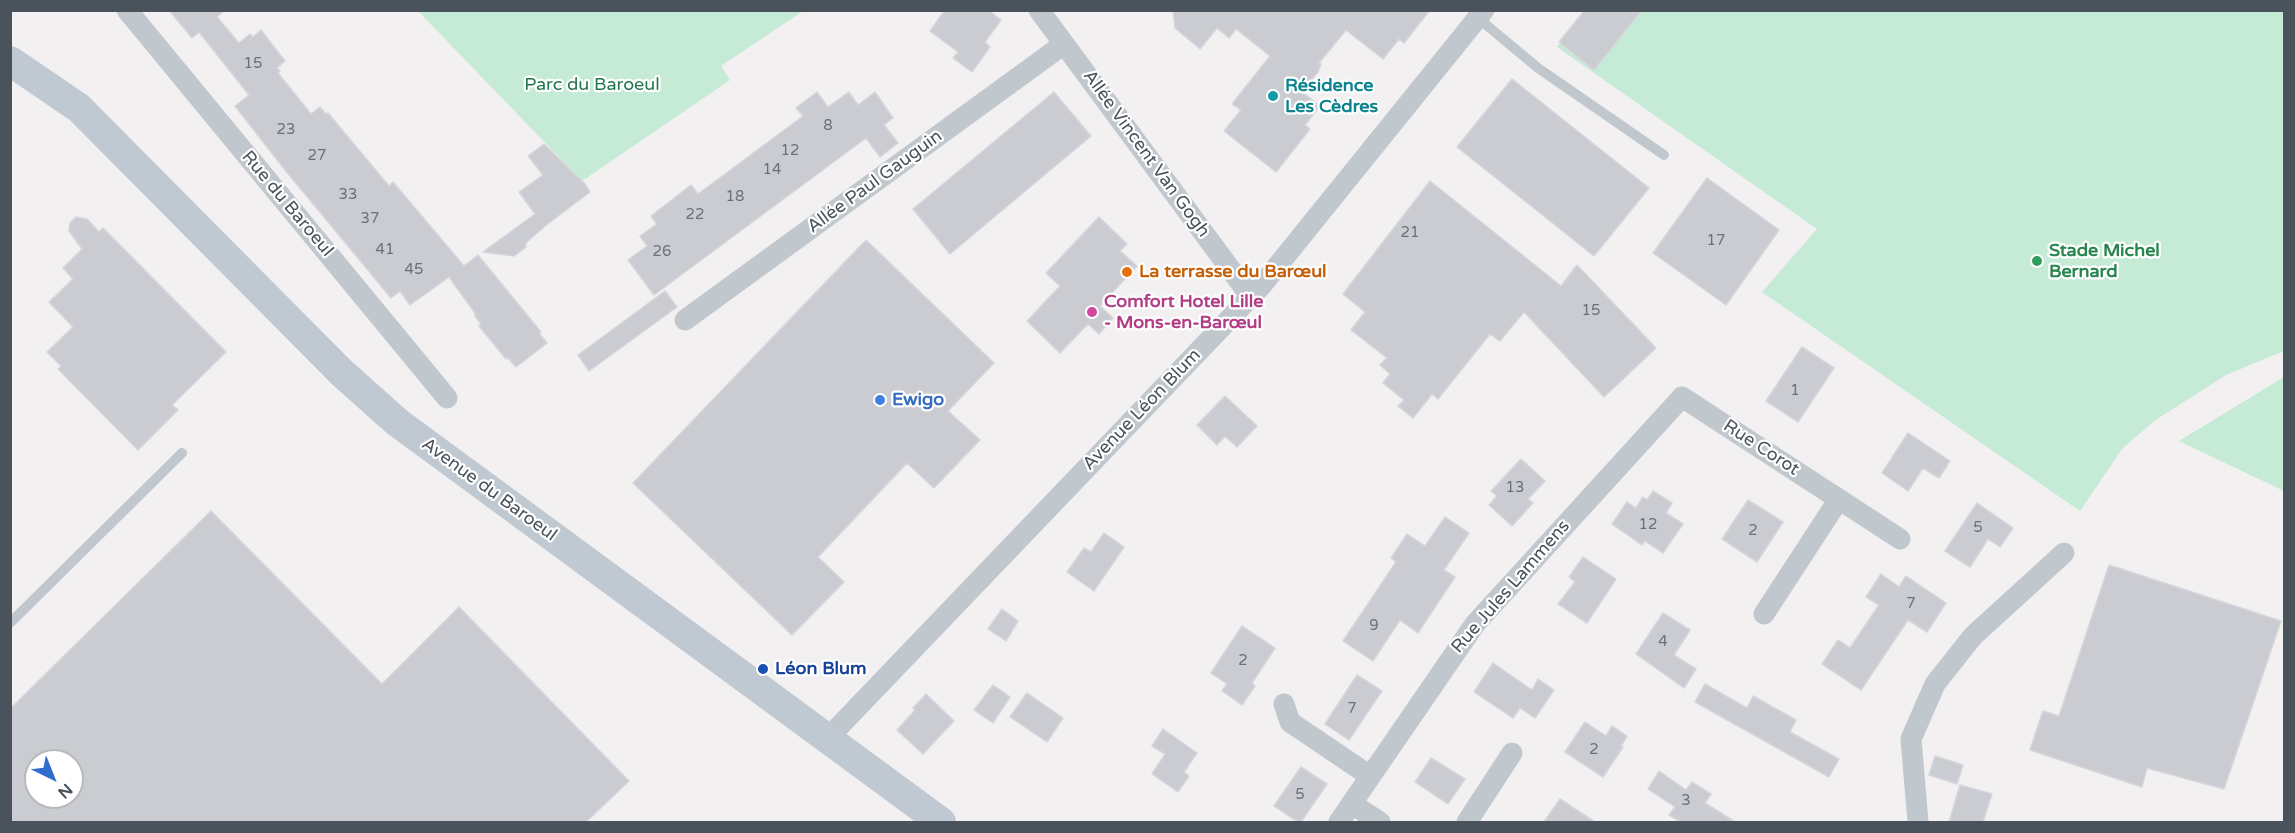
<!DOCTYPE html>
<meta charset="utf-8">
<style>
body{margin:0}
#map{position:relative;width:2295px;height:833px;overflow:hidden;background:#f2f0f0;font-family:"Varela Round",sans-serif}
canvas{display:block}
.frame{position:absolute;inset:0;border:12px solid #4a525b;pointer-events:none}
.north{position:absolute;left:24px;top:749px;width:60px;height:60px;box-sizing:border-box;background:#fff;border:2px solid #b7babd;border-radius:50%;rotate:137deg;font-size:16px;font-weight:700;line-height:24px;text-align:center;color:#4a525b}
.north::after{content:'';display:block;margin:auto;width:21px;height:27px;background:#306dcc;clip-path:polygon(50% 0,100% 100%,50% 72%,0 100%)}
</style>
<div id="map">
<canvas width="2295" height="833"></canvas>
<div class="frame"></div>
<div class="north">N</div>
</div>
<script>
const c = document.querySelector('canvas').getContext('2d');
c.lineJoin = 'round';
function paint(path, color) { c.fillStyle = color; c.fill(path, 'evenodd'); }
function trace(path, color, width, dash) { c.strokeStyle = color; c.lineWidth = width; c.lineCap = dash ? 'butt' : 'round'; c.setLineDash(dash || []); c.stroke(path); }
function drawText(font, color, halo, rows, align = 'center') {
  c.font = font + ' "Varela Round",sans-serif'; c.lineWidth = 4.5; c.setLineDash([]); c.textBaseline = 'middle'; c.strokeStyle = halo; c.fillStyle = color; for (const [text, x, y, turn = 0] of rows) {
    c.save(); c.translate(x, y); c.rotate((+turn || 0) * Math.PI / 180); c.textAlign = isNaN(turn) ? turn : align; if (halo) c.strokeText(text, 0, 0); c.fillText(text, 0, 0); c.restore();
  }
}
paint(new Path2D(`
 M1585,10L2284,11V351L2226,375L2154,421L2122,449L2080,511L1762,292L1817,229L1557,47Z
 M418,11H803L721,66L730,80L582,181Z
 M2284,377V491L2179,441L2271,385Z`), '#c5ead5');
const building = new Path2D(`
 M169,10H225L217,17L239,43L250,34L253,37L261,30L285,61L277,68L280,71L278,73L311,114L320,107L326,114L328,113L389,186L393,182L464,266L478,255L541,332L539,333L547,343L516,367L508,358L506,359L479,326L481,324L475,316V313L449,277L410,305L400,291L391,298L285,170L235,106L249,95L199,32L192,38Z
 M945,10H988L1001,20L985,42L990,47L972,72L953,58L958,52L930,31Z
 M1173,10H1430L1404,43L1399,39L1383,59L1346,30L1319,63L1321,64L1318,72L1302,92L1320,106L1305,125L1310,129L1276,172L1224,131L1241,110L1232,104L1270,56L1236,29L1229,38L1217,28L1200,49L1175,28Z
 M1585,10H1642L1594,70L1559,42Z
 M1512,79L1649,188L1594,256L1457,147Z
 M817,92L828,107L849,92L858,105L875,92L893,118L884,125L898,143L880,157L866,138L654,295L628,260L647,246L640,236L657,224L651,216L691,185L698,194L787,128L803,116L796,108Z
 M1054,92L1091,136L950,254L913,209Z
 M544,144L585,184L590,192L545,226L526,243V247L514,256L483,252L535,214L519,192L543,175L528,156Z
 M1707,178L1779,230L1726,305L1653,253Z
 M1430,181L1561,286L1577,265L1656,348L1604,397L1524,312L1500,341L1490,334L1438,399L1432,394L1413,418L1398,406L1404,400L1383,383L1390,374L1380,365L1387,358L1351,330L1365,312L1343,294Z
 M76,217L87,219L99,232L103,228L226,352L172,405L178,410L138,450L58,369L61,366L47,352L73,327L49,302L73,279L63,268L82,249L69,231L70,223Z
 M1099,217L1127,244L1120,251L1137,266L1100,306L1113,318L1099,334L1088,324L1060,353L1027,321L1060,286L1046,273Z
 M866,240L994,363L948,411L980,440L934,488L907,463L818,557L844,582L792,635L633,483Z
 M665,291L677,307L589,371L578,355Z
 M1802,347L1834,368L1798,422L1766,401Z
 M1225,396L1257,426L1237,447L1225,436L1217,445L1197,425Z
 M1908,433L1950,461L1939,478L1923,468L1908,491L1882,473Z
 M1521,459L1545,481L1528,499L1533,503L1512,526L1489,505L1497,496L1491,491Z
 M1653,491L1672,503L1666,513L1683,524L1663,553L1645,541L1642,545L1612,524L1627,502L1636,508L1643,497L1647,500Z
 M1748,500L1783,522L1757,562L1722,539Z
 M1977,503L2013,528L2000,547L1988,539L1970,567L1945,551Z
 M211,511L382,684L459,607L629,781L586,822H10V709ZM36,761H72V797H36Z
 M1445,517L1469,533L1444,570L1455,577L1418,633L1400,620L1373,661L1343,641L1396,562L1391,558L1407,534L1425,546Z
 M1104,533L1124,547L1094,591L1067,572L1084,548L1091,552Z
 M1583,557L1616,579L1587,623L1558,604L1575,582L1569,577Z
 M2109,565L2281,621L2224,789L2147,768L2142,787L2030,750L2043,711L2059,716Z
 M1881,574L1899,587L1906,576L1946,603L1927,632L1908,620L1861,690L1822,664L1838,640L1850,648L1879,605L1866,597Z
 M1002,609L1018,621L1006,641L988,629Z
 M1663,613L1690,630L1674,655L1696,669L1684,688L1636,654Z
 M1242,626L1275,648L1252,683L1255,686L1242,705L1222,691L1227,684L1211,673Z
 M1493,663L1532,690L1538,679L1554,690L1535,718L1520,708L1513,718L1474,692Z
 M1357,675L1382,691L1349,740L1325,724Z
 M1705,684L1747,708L1753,696L1796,720L1790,732L1839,759L1829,777L1695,702Z
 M993,685L1010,697L993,723L974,710Z
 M1027,693L1063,718L1047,742L1010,717Z
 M926,694L954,721L923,754L897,730L915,710L913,708Z
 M1585,722L1606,736L1612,726L1627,736L1621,746L1623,747L1603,777L1565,752Z
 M1163,729L1197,753L1184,772L1189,776L1178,792L1152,774L1165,754L1152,746Z
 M1935,756L1963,765L1957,784L1929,775Z
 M1431,758L1465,779L1448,804L1415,782Z
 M1301,767L1327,784L1301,822H1298L1274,806Z
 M1659,771L1686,790L1692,782L1711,794L1705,803L1735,822H1681L1669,815L1675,807L1648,789Z
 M1960,785L1992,794L1983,822H1949Z
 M1560,799L1595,822H1544Z`);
paint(building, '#cbccd2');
trace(building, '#d5d6db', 1.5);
trace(new Path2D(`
 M1478,18L1538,68L1664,155
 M10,623L182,453`), '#c0c7cd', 10);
trace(new Path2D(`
 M127,10L447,398
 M1039,10L1251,297
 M685,320L1064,44
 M1764,614L1839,499
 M1284,704L1290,722L1370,776
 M828,738L1262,285L1484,10
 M1352,804L1380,822
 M1339,822L1475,624L1682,397L1900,539
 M1467,822L1512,753
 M1918,822L1911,739L1935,684L1973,636L2064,553`), '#c0c7cd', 21);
trace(new Path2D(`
 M10,61L79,108L341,372L397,422L941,822`), '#c0c8d1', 30);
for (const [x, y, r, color] of [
 [1273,96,6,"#0f9aa8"],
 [2037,261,6,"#2e9e5b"],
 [1127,272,6,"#e8710a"],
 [1092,312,6,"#d1479c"],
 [880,400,6,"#3f7fe0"],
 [763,669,6,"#1a4fb4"]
]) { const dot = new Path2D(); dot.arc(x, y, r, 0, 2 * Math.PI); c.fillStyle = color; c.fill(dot); trace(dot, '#fff', 2); }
drawText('15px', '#6a7079', null, [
 ["15",253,64],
 ["8",828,126],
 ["23",286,130],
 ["12",790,151],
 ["27",317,156],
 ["14",772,170],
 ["33",348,195],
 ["18",735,197],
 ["22",695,215],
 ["37",370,219],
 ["21",1410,233],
 ["17",1716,241],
 ["41",385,250],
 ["26",662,252],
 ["45",414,270],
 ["15",1591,311],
 ["1",1795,391],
 ["13",1515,488],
 ["12",1648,525],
 ["5",1978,528],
 ["2",1753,531],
 ["7",1911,604],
 ["9",1374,626],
 ["4",1663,642],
 ["2",1243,661],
 ["7",1352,709],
 ["2",1594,750],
 ["5",1300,795],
 ["3",1686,801]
]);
drawText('18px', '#237450', '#fff', [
 ["Parc du Baroeul",592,85]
]);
drawText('bold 18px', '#0d838f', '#fff', [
 ["Résidence",1285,86],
 ["Les Cèdres",1285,107]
], 'left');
drawText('18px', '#4a525b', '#fff', [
 ["Allée Vincent Van Gogh",1146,154,54],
 ["Allée Paul Gauguin",875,182,-36],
 ["Rue du Baroeul",287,204,50],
 ["Avenue Léon Blum",1142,410,-46],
 ["Rue Corot",1761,448,33],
 ["Avenue du Baroeul",489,490,36],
 ["Rue Jules Lammens",1511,587,-49]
]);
drawText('bold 18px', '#27864d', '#fff', [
 ["Stade Michel",2049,251],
 ["Bernard",2049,272]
], 'left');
drawText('bold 18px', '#c56008', '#fff', [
 ["La terrasse du Barœul",1139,272]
], 'left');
drawText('bold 18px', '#b23c85', '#fff', [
 ["Comfort Hotel Lille",1104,302],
 ["- Mons-en-Barœul",1104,323]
], 'left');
drawText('bold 18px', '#366cbe', '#fff', [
 ["Ewigo",892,400]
], 'left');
drawText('bold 18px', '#164399', '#fff', [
 ["Léon Blum",775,669]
], 'left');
</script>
